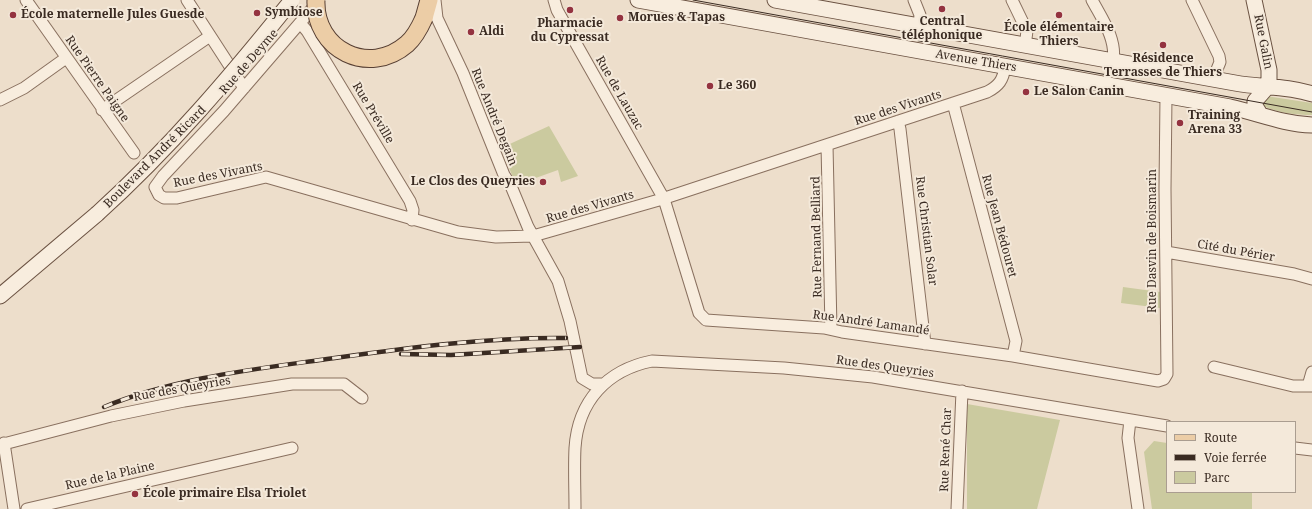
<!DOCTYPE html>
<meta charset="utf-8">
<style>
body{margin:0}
#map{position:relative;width:1312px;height:509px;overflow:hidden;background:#eddecb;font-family:"Noto Serif",serif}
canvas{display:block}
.legend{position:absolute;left:1166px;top:421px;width:130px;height:72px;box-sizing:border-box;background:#f4e9da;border:1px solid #aa9d90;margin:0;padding:5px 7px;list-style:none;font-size:12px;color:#3a2b22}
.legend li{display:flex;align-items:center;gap:8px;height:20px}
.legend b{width:20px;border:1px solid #aa9d90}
</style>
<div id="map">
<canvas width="1312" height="509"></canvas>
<ul class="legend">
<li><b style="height:5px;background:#eccda6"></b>Route</li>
<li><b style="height:5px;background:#3a2b22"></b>Voie ferrée</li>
<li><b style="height:11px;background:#cbca9f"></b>Parc</li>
</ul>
</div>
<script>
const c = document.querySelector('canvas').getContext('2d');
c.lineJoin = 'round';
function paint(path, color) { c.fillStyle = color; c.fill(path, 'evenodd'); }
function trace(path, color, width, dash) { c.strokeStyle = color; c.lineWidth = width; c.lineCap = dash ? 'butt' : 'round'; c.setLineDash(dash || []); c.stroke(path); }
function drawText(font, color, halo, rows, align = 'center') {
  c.font = font + ' "Noto Serif",serif'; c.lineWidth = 4; c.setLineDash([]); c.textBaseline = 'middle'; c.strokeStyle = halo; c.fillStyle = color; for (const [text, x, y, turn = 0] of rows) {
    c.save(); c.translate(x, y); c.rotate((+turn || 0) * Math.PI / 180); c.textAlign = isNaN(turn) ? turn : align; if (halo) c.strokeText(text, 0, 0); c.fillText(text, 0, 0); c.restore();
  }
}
paint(new Path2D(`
 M1266,96L1312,103V115C1296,115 1279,113 1263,106Z
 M549,126L578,176L561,182L558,170L516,185L501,148Z
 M1123,287L1160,292V308L1121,303Z
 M967,404L1060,420L1037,509H967Z
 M1154,441L1167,443V492H1252V509H1152L1144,452Z`), '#cbca9f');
const street = new Path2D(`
 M26,0L134,153
 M187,0L244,88
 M435,0L437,18L463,73L504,175L511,186L528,227L558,281L570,321L582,378L592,384H604
 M554,0L557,10L664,199L699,313L706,320L824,328L842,332L1013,356L1158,381L1164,379L1167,374L1165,189L1166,96
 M914,0L920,15L919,26
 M1012,0L1027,31L1025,46
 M1092,0C1102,19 1117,39 1113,62
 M1192,0L1219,56L1220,62L1213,79
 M318,2L224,111L163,176L155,187L159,195L164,198H177L266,177L458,232L496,237L533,236L659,200L987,92C999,86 1003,80 1005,67
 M301,24L307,31L410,201L413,210L412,220
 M0,100L24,88L66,58
 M953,103L1016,341L1013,356
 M102,110L210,36
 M898,121L900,129L925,344
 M827,145L831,329
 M1166,252L1294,274L1312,279
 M1214,367L1293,386H1312
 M1308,386L1312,372
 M1130,420L1128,438L1138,509
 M4,443L14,509
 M0,445L111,416L184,401L292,384H344L362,398
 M1295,448L1312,450
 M27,509L292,448
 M575,509C575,489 574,468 575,448C578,401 607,370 652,361L784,368L873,377L1167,426
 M957,509L962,391`);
const secondary = new Path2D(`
 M638,0L1230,107C1258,113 1283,124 1312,125
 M775,0L1235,83C1261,88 1285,85 1312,94
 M1254,0L1269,70V85
 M1260,114L1255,106V101L1269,85
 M0,296L97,214`);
const primary = new Path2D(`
 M424,18L429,0`);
trace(street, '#89705f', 13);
trace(secondary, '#6b5242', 17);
trace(primary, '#573f33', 19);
trace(street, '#f8edde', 11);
trace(secondary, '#f8edde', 15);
trace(primary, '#eccda6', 17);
trace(new Path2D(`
 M693,0L1312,112`), '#3a2b22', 1);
const rail = new Path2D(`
 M401,354L451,355L580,347
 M104,407C172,379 248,370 320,360C401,349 484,337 566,338`);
trace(rail, '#3a2b22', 4.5);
trace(rail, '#f4e9da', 3, [9]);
const secondaryBridge = new Path2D(`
 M97,214C170,148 231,76 292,0`);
const primaryBridge = new Path2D(`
 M316,0C314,50 369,77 407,44C415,37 420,27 424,18`);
trace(secondaryBridge, '#6b5242', 17, []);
trace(primaryBridge, '#573f33', 19, []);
trace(secondaryBridge, '#f8edde', 15);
trace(primaryBridge, '#eccda6', 17);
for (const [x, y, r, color] of [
 [942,9,4,"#943340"],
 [570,10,4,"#943340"],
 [257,13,4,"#943340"],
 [13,15,4,"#943340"],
 [1059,15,4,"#943340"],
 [620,18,4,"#943340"],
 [471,32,4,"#943340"],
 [1163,45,4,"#943340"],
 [710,86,4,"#943340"],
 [1026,92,4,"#943340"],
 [1180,123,4,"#943340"],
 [543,182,4,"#943340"],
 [135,494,4,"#943340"]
]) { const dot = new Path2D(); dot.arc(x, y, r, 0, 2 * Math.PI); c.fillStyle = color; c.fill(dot); trace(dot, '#f4e9da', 1.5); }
drawText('bold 12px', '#3a2b22', '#f4e9da', [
 ["Symbiose",265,13],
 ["École maternelle Jules Guesde",21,15],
 ["Morues & Tapas",628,18],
 ["Central",942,22,"center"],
 ["téléphonique",942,36,"center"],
 ["Pharmacie",570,24,"center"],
 ["du Cypressat",570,38,"center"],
 ["École élémentaire",1059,28,"center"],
 ["Thiers",1059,42,"center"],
 ["Aldi",479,32],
 ["Résidence",1163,59,"center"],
 ["Terrasses de Thiers",1163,73,"center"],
 ["Le 360",718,86],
 ["Le Salon Canin",1034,92],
 ["Training",1188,116],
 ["Arena 33",1188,130],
 ["Le Clos des Queyries",535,182,"right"],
 ["École primaire Elsa Triolet",143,494]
], 'left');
drawText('12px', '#3a2b22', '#f4e9da', [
 ["Rue Galin",1263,42,79],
 ["Avenue Thiers",976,61,10],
 ["Rue de Deyme",249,62,-49],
 ["Rue Pierre Paigne",97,79,55],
 ["Rue de Lauzac",619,93,60],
 ["Rue des Vivants",898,108,-18],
 ["Rue Préville",373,113,59],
 ["Rue André Degain",494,117,68],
 ["Boulevard André Ricard",155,157,-45],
 ["Rue des Vivants",218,175,-11],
 ["Rue des Vivants",590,207,-16],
 ["Rue Jean Bédouret",999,226,75],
 ["Rue Christian Solar",926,231,83],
 ["Rue Fernand Belliard",817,237,-91],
 ["Rue Dasvin de Boismarin",1153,241,-90],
 ["Cité du Périer",1236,251,10],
 ["Rue André Lamandé",871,323,8],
 ["Rue des Queyries",885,367,8],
 ["Rue des Queyries",182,389,-10],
 ["Rue René Char",946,450,-88],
 ["Rue de la Plaine",110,476,-13]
]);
</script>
